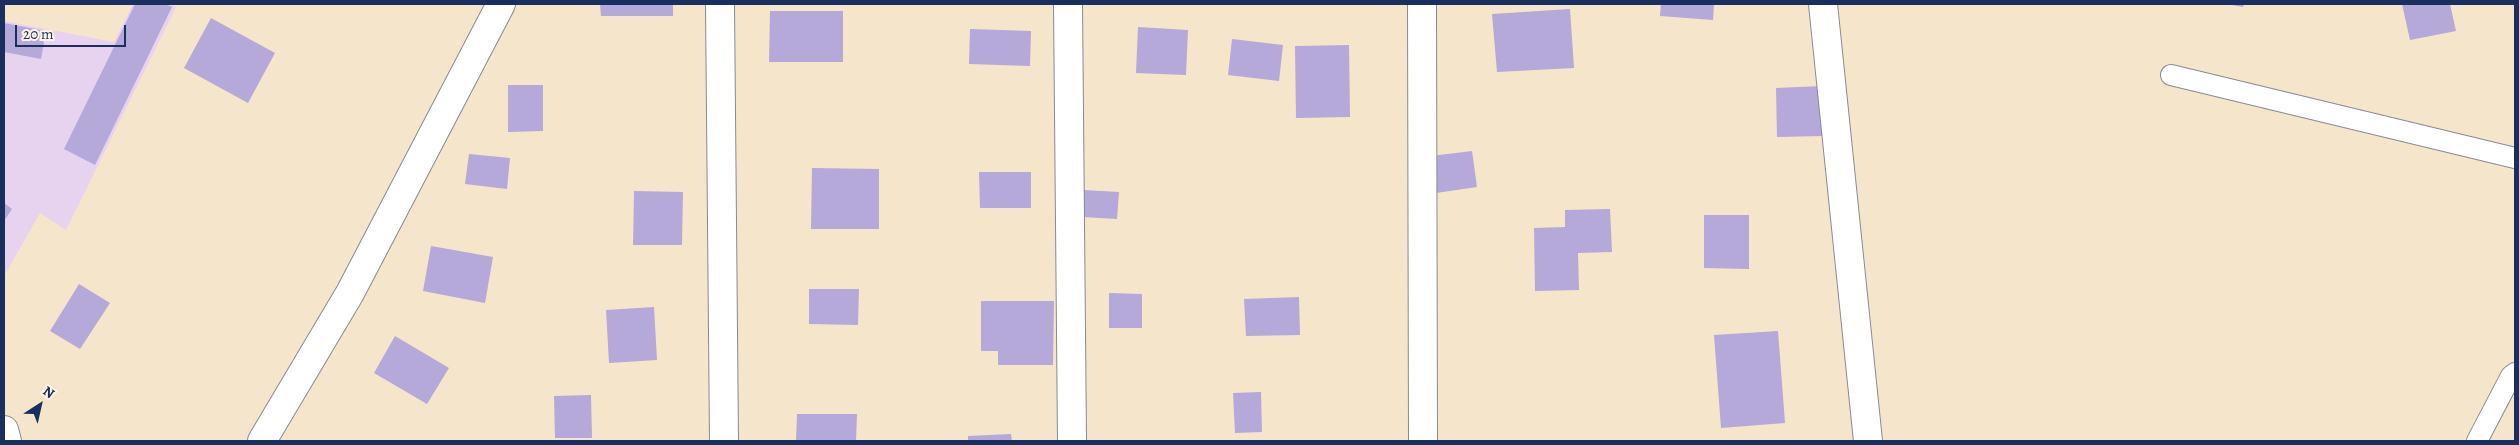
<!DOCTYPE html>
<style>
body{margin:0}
#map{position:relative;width:2519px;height:445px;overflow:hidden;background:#f5e5ca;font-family:Alegreya,serif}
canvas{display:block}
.frame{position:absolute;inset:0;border:5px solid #1b2f5e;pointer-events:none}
.north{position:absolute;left:15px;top:380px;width:50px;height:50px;-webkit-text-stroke:4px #fcf5e5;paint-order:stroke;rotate:35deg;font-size:14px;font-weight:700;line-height:20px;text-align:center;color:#1b2f5e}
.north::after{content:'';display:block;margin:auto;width:18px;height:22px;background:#1b2f5e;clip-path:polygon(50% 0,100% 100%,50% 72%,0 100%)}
.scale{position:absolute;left:15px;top:25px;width:111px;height:22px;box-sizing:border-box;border:2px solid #1b2f5e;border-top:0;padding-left:6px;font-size:15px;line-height:18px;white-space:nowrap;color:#1b2f5e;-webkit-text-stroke:4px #fcf5e5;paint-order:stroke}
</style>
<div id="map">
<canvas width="2519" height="445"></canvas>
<div class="frame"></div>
<div class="north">N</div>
<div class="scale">20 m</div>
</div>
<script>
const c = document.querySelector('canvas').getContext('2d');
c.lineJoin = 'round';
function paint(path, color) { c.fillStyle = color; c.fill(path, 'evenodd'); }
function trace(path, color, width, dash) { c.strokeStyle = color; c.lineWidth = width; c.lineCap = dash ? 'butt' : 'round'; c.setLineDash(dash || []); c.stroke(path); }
paint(new Path2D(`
 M133,4H168L176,7L66,230L40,213L4,276V21L114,42Z`), '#e7d2ef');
paint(new Path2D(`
 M135,4H165L172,7L95,165L64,149Z
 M600,4H673V16H601Z
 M1661,4H1714L1713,20L1660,16Z
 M2226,4H2244L2243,7Z
 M2402,4H2450L2456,31L2410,40Z
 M1570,9L1574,68L1497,72L1492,14Z
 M770,11H843V62H769Z
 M211,18L275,53L248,103L184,68Z
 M4,23L46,31L41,59L4,52Z
 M1138,27L1188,30L1186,75L1136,73Z
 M970,29L1031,31L1030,66L969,64Z
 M1232,39L1283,45L1279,81L1228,75Z
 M1349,45L1350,117L1296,118L1295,46Z
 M508,85H543V131L508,132Z
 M1822,86L1823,136L1777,137L1776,88Z
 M1472,151L1477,187L1436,193L1431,156Z
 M469,154L510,158L507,189L465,184Z
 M812,168L879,169V229H811Z
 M979,172H1031V208H980Z
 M1084,190L1119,192L1117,219L1082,217Z
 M634,191L683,192L682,245H633Z
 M4,203L12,209L4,221Z
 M1610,209L1612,252L1578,253L1579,290L1535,291L1534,228L1565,227V210Z
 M1704,215H1749V269L1704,268Z
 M431,246L493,257L485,303L423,291Z
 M79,284L110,303L80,349L50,331Z
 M809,289H859L858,325L809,324Z
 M1109,293L1142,294V328H1109Z
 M1299,297L1300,335L1246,336L1244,299Z
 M981,301H1054L1053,365H998V351H981Z
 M654,307L657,360L609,363L606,310Z
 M1778,331L1785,423L1721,428L1714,335Z
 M395,336L449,368L427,404L374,373Z
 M1261,392L1262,432L1235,433L1233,393Z
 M591,395L592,438H555L554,396Z
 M797,414H857L856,441H796Z
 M1011,434L1012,441H968V436Z`), '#b4a9d8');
const lane = new Path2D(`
 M2171,75L2515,158
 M2477,441L2511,376L2515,373`);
const street = new Path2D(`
 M720,4L724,441
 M1068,4L1072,441
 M1422,4L1423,441
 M1823,4L1868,441
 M4,430L7,441
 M262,441L350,293L501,4`);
trace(lane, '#888a94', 22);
trace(street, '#888a94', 30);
trace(lane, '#fff', 20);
trace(street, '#fff', 28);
</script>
